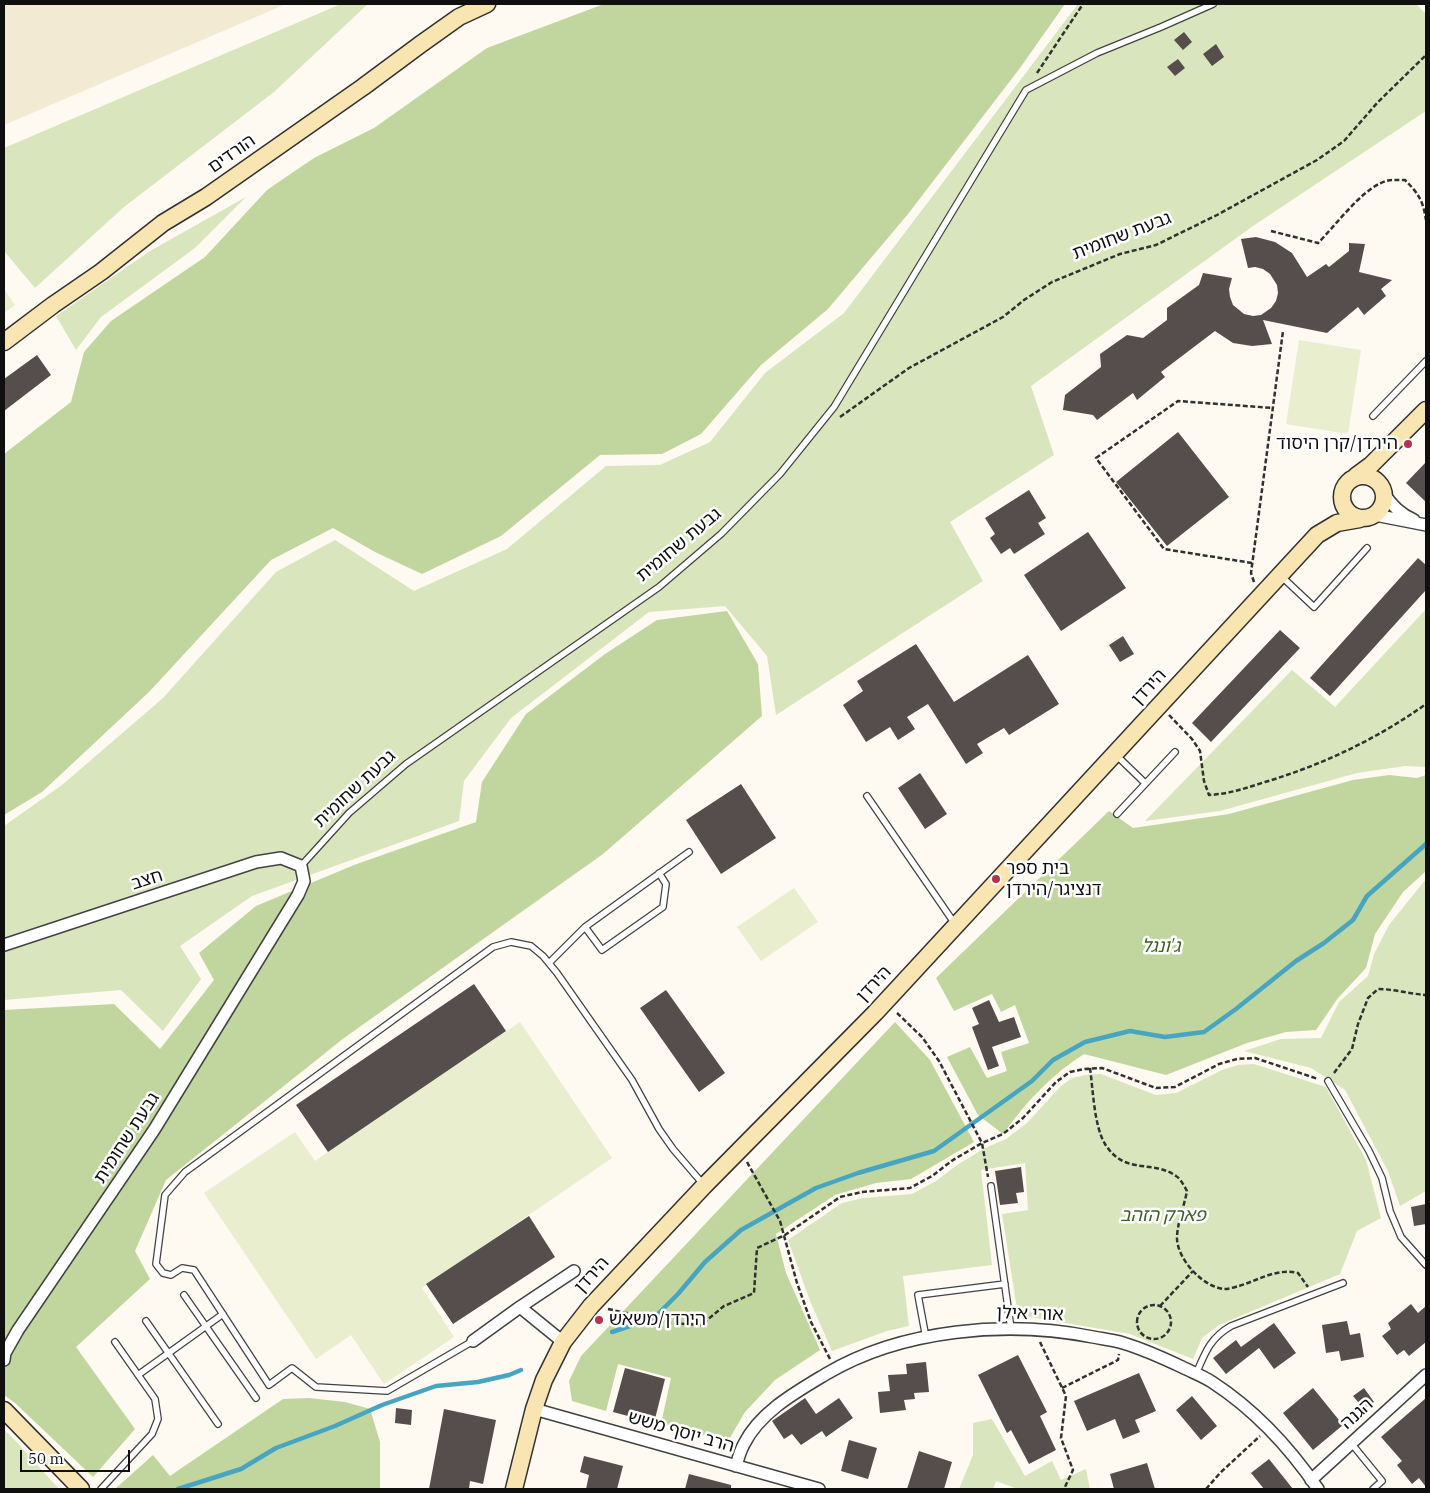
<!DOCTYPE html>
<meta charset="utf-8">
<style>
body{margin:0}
#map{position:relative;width:1430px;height:1493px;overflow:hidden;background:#fef9f1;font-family:"IBM Plex Serif",serif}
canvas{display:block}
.frame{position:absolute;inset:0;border:5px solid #0f0f0f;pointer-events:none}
.scale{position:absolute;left:20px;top:1450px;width:110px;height:22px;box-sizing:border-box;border:2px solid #0f0f0f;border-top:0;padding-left:6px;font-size:15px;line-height:18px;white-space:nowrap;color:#0f0f0f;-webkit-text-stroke:4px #fff;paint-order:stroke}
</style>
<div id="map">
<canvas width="1430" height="1493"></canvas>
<div class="frame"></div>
<div class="scale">50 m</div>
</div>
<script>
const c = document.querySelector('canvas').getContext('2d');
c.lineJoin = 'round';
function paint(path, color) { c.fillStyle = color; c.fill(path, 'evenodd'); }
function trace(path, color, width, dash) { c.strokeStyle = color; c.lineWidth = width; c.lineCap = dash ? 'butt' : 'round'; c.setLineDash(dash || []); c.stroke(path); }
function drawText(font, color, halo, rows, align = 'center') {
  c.font = font + ' "IBM Plex Serif","Noto Sans Hebrew",serif'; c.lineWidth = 5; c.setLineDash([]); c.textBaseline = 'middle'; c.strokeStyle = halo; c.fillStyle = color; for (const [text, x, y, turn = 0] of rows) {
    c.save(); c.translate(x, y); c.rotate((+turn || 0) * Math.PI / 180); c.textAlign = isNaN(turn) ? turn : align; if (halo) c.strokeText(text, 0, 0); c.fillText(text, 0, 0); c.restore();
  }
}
paint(new Path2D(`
 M4,4H286L4,125Z`), '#f2ead3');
paint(new Path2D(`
 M341,4H368L274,92L124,207L35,288L4,251V148Z
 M1078,4H1416L1426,14V111L1253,226L1031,386L1054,455L950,522L983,581L776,715L767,656L725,606L649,612L511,718L464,781L459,821L252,896L180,946L201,979L163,1031L121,990L4,1000V826L62,785L163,698L276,572L335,540L414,591L507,549L606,466L660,465L710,442L765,373L844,313Z
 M246,197L195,248L101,317L76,350L56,316L150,251Z
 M1426,609V767L1405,766L1357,773L1220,811L1145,821L1292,670L1335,707Z
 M1426,879V1191L1400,1206L1388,1171L1345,1090L1311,1068L1244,1051L1281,1039L1321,1038L1339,1002L1368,976L1374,954L1389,925Z
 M1254,1064L1326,1087L1366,1160L1381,1218L1357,1231L1340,1274L1219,1325L1202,1338L1193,1359L1130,1334L1018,1315L1002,1214L1028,1210L1025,1163L981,1170L992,1265L903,1276L909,1326L887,1331L832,1351L810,1301L788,1240L842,1203L863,1198L912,1194L936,1181L957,1165L985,1148L1006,1139L1027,1123L1060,1087L1072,1078L1085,1075L1101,1074L1156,1095L1176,1093L1222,1070L1238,1065Z
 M992,1419L1025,1476L1052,1461L1061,1480L1086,1469L1090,1489H1018L996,1481L993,1489H959L973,1455V1423Z
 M4,1430L12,1437L59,1489H4Z`), '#d9e6bd');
paint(new Path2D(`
 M604,4H1065L1020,68L908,214L828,309L761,365L701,434L662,454L600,455L501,536L422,574L375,552L333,528L271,560L149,692L42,792L4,815V454L71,402L84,352L111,321L205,257L267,190L314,158L374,128L487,48Z
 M727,611L758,664L762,716L603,854L344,1038L166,1180L135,1251L150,1279L76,1347L135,1429L93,1477L15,1403L4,1395V1010L114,1004L160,1049L214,980L199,953L256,906L354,865L476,822L482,782L526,714L605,654L657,620Z
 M1389,775L1417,778L1426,775V871L1403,892L1375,934L1366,968L1338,998L1316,1030L1286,1032L1247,1043L1166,1075L1084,1054C1052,1074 1025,1103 1003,1134L978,1115L947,1057L970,1047L987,1078L1007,1071L1001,1052L1029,1043L1015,1005L1001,1012L992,994L954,1011L936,978L1109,811L1133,828L1229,814L1353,780Z
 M895,1022L930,1060L974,1142L911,1179L876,1183L835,1195L776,1234L786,1273L820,1350L775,1380L745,1412L728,1441L661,1424L671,1378L618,1364L606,1411L572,1401L569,1381L581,1356Z
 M309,1398L345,1402L370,1409L380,1442V1489H115L153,1455L170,1476L283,1399Z`), '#c0d69e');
paint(new Path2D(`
 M4,289L15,305L4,313Z
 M1299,340L1361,350L1348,434L1286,424Z
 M794,888L818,922L761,961L737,927Z
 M520,1022L612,1158L422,1288L454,1337L384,1384L351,1335L316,1359L204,1193L295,1132L315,1161Z`), '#e8eece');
trace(new Path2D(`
 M612,1332L654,1318L678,1294L705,1262L741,1230L816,1188L858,1173L934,1151L1032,1081L1053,1060L1085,1042L1130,1031L1165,1037L1204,1032L1236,1009L1296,961L1324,943L1353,920L1367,896L1426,844
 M178,1489L241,1469L276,1448L335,1426L382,1405L436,1386L478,1382L509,1375L521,1370`), '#47a5c2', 4.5);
paint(new Path2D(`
 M1184,32L1192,42L1183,50L1174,40Z
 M1216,44L1224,57L1212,66L1203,54Z
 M1178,59L1185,68L1175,76L1167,67Z
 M1256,237L1275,242L1292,253L1307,277L1326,264L1329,267L1349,251V243L1365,244L1359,272L1392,280L1381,289L1386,296L1364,315L1358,307L1327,333L1263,320L1272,344L1252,346L1233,343L1215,331L1161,372L1165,377L1137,400L1133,393L1097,420L1093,415L1063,410L1065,395L1101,367L1100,354L1127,335L1143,338L1167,320V308L1199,285L1203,273L1232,278L1229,289L1230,297L1233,305L1244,314L1253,316L1261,315L1271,308L1276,301L1278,293L1277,285L1270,274L1263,269L1255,267L1248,268L1241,239Z
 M37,355L51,375L4,411V379Z
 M1178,432L1229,497L1167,546L1116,482Z
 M1426,462V502L1406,483Z
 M1029,490L1046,518L1038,523L1045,534L1014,554L1010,548L1001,554L990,538L995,534L985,518Z
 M1088,532L1126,588L1061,631L1024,575Z
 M1418,558L1426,565V590L1330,696L1310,678Z
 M1280,630L1300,648L1211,742L1192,723Z
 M1123,636L1134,654L1120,662L1109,645Z
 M916,644L954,702L1028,655L1059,704L1009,735L1004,728L977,744L983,753L966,764L928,704L907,717L915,729L898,740L890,727L866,742L843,705L863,691L857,681Z
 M920,773L947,814L925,829L898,788Z
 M741,784L776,838L721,874L686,820Z
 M474,984L506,1031L328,1152L296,1105Z
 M666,990L725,1073L699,1092L640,1008Z
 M989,1000L999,1022L1014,1017L1021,1037L992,1047L999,1066L988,1070L972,1027L979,1024L972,1008Z
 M1021,1167L1024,1192L1016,1193L1018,1203L1000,1205L995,1171Z
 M1426,1204V1224L1414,1226L1411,1207Z
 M529,1216L555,1257L453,1324L426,1284Z
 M1411,1304L1418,1313L1426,1306V1342L1409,1356L1404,1350L1397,1355L1382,1336L1391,1329L1388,1323Z
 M1347,1321L1350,1335L1360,1333L1364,1357L1341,1361L1339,1351L1326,1353L1322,1325Z
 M1274,1323L1296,1353L1274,1369L1259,1348L1226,1374L1213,1358L1236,1340L1241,1347Z
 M1018,1355L1047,1412L1040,1416L1056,1450L1029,1464L1011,1430L1007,1433L978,1375Z
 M926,1362L929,1392L914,1393L915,1399L904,1400L906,1410L880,1413L878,1392L890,1391L888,1375L907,1374L906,1364Z
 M625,1368L665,1379L654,1423L613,1412Z
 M1139,1373L1156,1411L1135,1420L1140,1432L1123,1439L1115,1419L1087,1431L1074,1401Z
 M1313,1388L1343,1425L1313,1450L1283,1413Z
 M1364,1388L1374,1402L1364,1409L1353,1396Z
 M1192,1396L1217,1426L1201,1440L1176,1410Z
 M805,1398L816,1414L839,1398L853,1418L826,1437L822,1431L801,1445L792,1434L784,1439L772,1421Z
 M1426,1398V1487L1419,1478L1412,1484L1397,1465L1402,1461L1381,1437Z
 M396,1408L412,1410L411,1425L395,1423Z
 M444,1409L496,1420L483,1484L470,1481L469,1489H429Z
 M849,1440L877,1448L868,1479L841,1471Z
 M919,1451L952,1462L944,1489H907Z
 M584,1456L623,1466L617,1489H586L589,1475L580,1472Z
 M1269,1459L1293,1489H1264L1251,1473Z
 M1147,1463L1155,1489H1114L1110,1474Z
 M689,1474L731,1485V1489H685Z`), '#564e4c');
const lane = new Path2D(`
 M1373,416L1426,361
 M1281,576L1314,607L1367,548
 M1116,755L1145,783
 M867,796L955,924
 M1117,814L1175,752
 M301,866L349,813L406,764L659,587L721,534L780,474L834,407L1026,90L1097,53L1161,27L1213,4
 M585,927L602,950L663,907L666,884L659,873
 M549,963L585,927L689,852
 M1328,1081L1369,1151L1382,1178L1390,1211L1401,1237L1426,1265
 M991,1186L1011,1329
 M184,1295L256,1398
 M146,1321L218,1424
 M926,1338L918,1295L1005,1284
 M473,1341L387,1391L316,1387L292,1368L269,1385L194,1270L182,1268L171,1275L163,1273L156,1264L165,1195L185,1172L493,947L511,942L531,946L543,956L557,973L632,1080L659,1129L673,1149L703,1184
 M1196,1374C1205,1353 1210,1338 1231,1326L1343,1283
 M138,1375L223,1314
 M1351,1443L1382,1481L1373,1489
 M101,1489L152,1434L158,1419L155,1399L115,1342`);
const street = new Path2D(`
 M1384,494C1393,506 1400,514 1414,520
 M1375,515L1426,525
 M4,945L256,862L281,858L301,866L304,881L298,895L154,1130L18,1330L5,1353L4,1360
 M520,1307L574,1271
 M473,1341L520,1307L563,1342
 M534,1409L819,1489
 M736,1466C738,1459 740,1451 744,1444C760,1412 796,1392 826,1374C902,1329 1007,1320 1093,1337C1103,1339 1113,1340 1123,1343C1143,1349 1163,1358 1182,1367C1192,1372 1203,1376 1212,1382C1255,1410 1290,1448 1318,1489
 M1311,1480L1426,1375`);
const secondary = new Path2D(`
 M4,342L53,305L101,272L163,223L206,197L363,87L421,44L459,17L487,4
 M1342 497a21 21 0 1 1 42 0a21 21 0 1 1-42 0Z
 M1356,476L1371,465L1426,410
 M4,1410L81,1489
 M514,1489L534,1409L544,1380L563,1342L591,1306L704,1186L875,1013L1317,535L1337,523L1360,519`);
trace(lane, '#424242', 8);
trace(street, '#424242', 14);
trace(secondary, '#313131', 19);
trace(new Path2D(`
 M1037,73L1083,4
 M1271,231L1318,243C1335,226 1360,192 1381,183C1389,179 1396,180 1405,180C1419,194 1423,201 1426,220
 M840,417L909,368L1003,317L1024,300L1052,282L1120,254L1156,245L1217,215L1317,160L1344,141L1378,102L1426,55
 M1252,563L1164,549L1096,458L1178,401L1273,408
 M1254,582L1251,573L1283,331
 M1169,715L1192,739L1200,751L1204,781L1209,795C1229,794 1246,788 1265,782C1322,765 1377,739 1426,704
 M897,1013L922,1037L939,1061L982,1143L988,1177
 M1090,1068C1093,1089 1094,1126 1105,1144C1125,1176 1152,1159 1176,1176C1181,1179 1184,1186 1187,1191C1184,1207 1177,1223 1177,1239C1178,1260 1203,1287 1224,1289C1229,1289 1235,1287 1239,1286C1259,1280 1276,1268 1298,1273L1308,1287
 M1334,1073L1352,1049L1358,1024L1368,998L1378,989C1394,989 1410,994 1426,995
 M747,1162L780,1221L797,1283L811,1322L830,1359
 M1137 1322a17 17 0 1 1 34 0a17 17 0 1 1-34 0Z
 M1160,1306L1193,1271
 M608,1309L671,1323L701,1325L724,1306L754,1293L757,1248L785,1235L840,1197L862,1192L910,1188L932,1176L953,1160L982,1143L1003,1134L1023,1118L1056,1082L1070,1072L1084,1069L1102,1068L1156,1088L1175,1087L1219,1064L1237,1059L1255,1058L1318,1079
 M1040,1342L1066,1396L1061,1438L1073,1470L1064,1489
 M1062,1388L1118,1360L1119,1354
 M1206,1489L1220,1473L1260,1436`), '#313131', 2.5, [5, 2.5]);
trace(lane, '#fff', 5.5);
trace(street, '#fff', 11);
trace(secondary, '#f8e5b2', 16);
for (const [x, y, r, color] of [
 [1408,444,5,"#b4324d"],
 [996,879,5,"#b4324d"],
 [599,1320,5,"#b4324d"]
]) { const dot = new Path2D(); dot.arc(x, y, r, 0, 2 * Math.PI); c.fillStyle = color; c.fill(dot); trace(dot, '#fff', 2); }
drawText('18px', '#0f0f0f', '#fff', [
 ["הורדים",232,154,-35],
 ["גבעת שחומית",1122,236,-21],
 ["גבעת שחומית",679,545,-40],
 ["הירדן",1149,687,-47],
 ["גבעת שחומית",355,789,-43],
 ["חצב",147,880,-18],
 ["הירדן",874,984,-47],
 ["גבעת שחומית",127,1138,-57],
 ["הירדן",592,1275,-48],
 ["אורי אילן",1030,1314,2],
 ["הגנה",1357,1414,-42],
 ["הרב יוסף משש",681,1432,16]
]);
drawText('18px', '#0f0f0f', '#fff', [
 ["הירדן/קרן היסוד",1398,444,"right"],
 ["בית ספר",1006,869],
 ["דנציגר/הירדן",1006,890],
 ["הירדן/משאש",609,1320]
], 'left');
drawText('italic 18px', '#3b6224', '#fff', [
 ["ג'ונגל",1161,947],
 ["פארק הזהב",1163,1216]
]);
</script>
